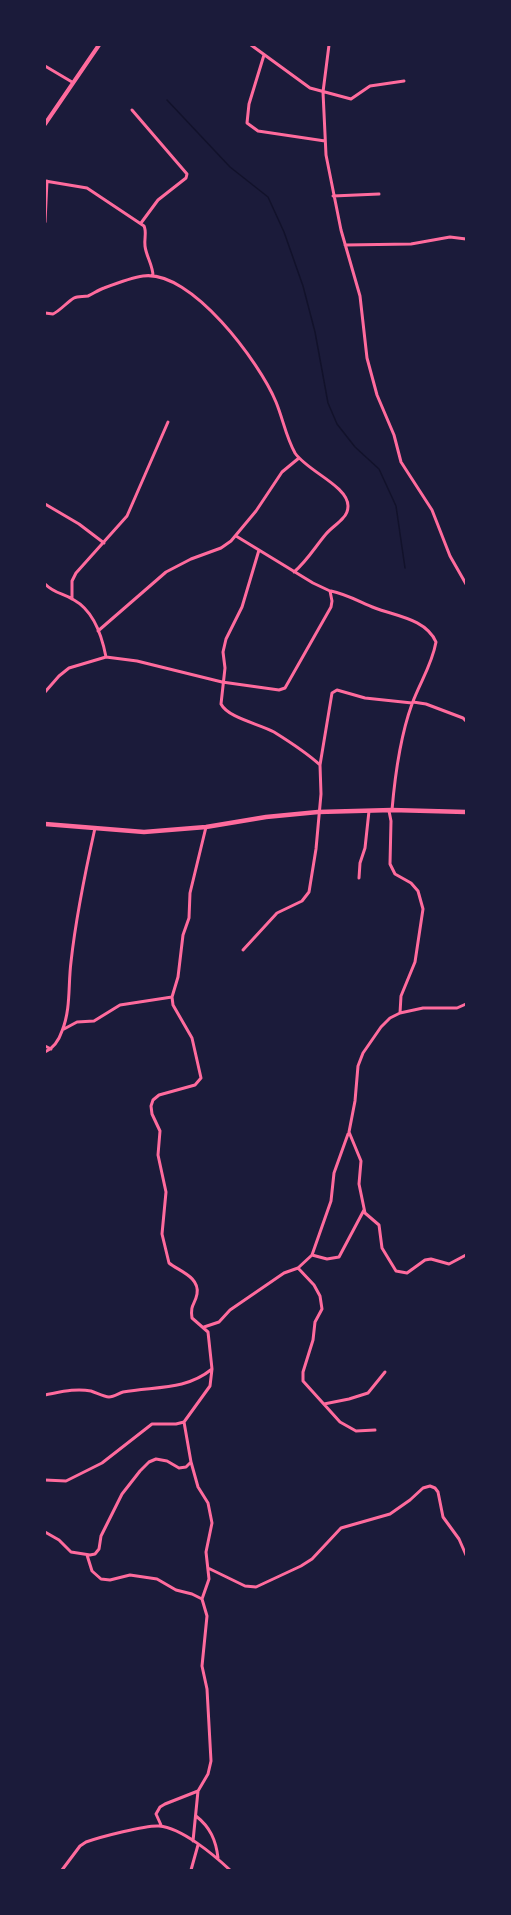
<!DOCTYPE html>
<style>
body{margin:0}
#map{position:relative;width:511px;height:1915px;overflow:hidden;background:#1b1b3a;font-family:Overpass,sans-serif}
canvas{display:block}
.frame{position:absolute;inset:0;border:46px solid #1b1b3a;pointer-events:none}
</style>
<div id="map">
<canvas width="511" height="1915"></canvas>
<div class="frame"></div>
</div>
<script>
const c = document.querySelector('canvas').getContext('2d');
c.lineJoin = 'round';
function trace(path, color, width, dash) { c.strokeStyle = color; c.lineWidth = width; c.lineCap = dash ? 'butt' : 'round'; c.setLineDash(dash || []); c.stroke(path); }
trace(new Path2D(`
 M167,100L230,167L268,197L284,232L303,286L315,332L328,403L337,424L355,447L379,469L396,506L405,568`), '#12122b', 1.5);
trace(new Path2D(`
 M251,45L310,88L351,99L370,86L404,81
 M329,45L323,92L326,155L341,230L360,296L367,358L377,395L394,435L401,462L432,510L450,556L466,584
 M264,55L249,104L247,123L258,131L325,141
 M45,66L72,82
 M132,110L187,174L186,178L158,200L141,223
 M45,181L87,188L144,226C147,232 144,238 145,246C146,256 153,265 153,276
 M333,196L379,194
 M45,222L47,181
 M345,245L411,244L450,237L466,239
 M45,313L53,314C61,310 67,302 74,298C78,296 83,297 88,296C93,294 98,290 104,288C112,285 135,277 143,276C191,269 260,363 276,402C283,419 286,437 295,453C307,471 348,486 348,506C348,511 346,515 343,518C338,524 331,528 326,534C315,547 307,561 294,572
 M45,504L79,524L104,543
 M259,550L242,607L226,639L223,652L225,668L221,704C228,718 260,724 274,732C290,742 306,752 320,765
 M45,584C55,594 63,593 74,600C94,611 102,636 106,657
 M331,591C346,594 360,602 375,608C396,616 426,619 436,642C432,665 420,682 412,704C400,737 395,775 392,810
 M72,599V581L76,573L127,516L168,422
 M98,631L166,572L191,559L221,548L231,541L256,511L282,472L299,458
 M45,692L59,676L69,668L106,657L137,661L222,682L279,690L285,688L331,607L332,601L330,591L313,583L236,536
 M413,702L426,704L463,718L466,721
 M389,811L391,821L390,864L395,874L411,883L418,891L423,909L415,962L401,996L400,1013
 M359,878L360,863L365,848L369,811
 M243,950L277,913L302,901L309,892L316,849L321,794L320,765L332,693L337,690L365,698L412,703
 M466,1004L457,1008H423L400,1013L390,1018L381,1027L363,1053L358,1066L355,1101L349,1132L361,1161L359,1184L365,1213L379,1225L382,1248L396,1271L407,1273L425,1260L431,1259L449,1264L466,1255
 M64,1029L77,1022L94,1021L120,1005L172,997
 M45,1046L51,1049
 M45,1052C54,1048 59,1040 62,1031C71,1009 68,985 71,962C76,916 85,873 95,828
 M312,1255L327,1259L339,1257L364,1210
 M298,1268L314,1285L320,1296L322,1309L315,1322L313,1340L303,1372V1381L340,1422L356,1431L375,1430
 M204,1327L219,1322L230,1310L284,1273L298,1268L312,1255L331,1201L334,1173L348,1134
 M45,1395C61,1392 75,1388 91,1391C97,1393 104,1397 109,1397C114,1397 119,1393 123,1392C154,1386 185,1391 212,1369
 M324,1404L349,1399L368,1393L385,1372
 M191,1462L198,1487L208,1503L212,1523L206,1552L209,1579L202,1599L207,1616L202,1666L207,1689L211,1761L208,1774L198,1791L193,1841
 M45,1480L66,1481L102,1463L152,1424H176L184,1422L210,1386L212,1369L208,1332L192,1318C190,1304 195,1305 197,1294C200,1277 179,1271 169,1263L162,1234L166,1192L158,1155L160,1131L152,1114L151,1106L153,1100L159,1095L195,1085L201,1078L192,1038L173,1005L172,997L178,977L183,935L189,918L190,893L206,827
 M45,1532L59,1540L71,1552L90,1555L95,1554L99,1549L101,1536L122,1494L140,1471L149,1462L156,1459L167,1461L179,1468L186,1467L191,1462L184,1422
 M87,1555L92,1571L101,1579L110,1580L130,1575L157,1579L176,1590L192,1594L202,1599
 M208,1568L245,1586L256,1587L301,1566L312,1559L341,1528L390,1514L410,1500L423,1488L430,1486L435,1488L438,1492L443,1517L459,1539L466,1555
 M196,1816C210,1827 216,1840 218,1858
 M161,1825L156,1814L160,1807L165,1804L198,1791
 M62,1870L80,1846L86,1842C100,1837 146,1825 159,1826C182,1828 214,1855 230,1870
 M191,1870L198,1845`), '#ff6b9d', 3);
trace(new Path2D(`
 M45,124L99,45`), '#ff6b9d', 4);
trace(new Path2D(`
 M45,824L144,832L206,827L266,817L318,812L392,810L466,812`), '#ff6b9d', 4.5);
</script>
